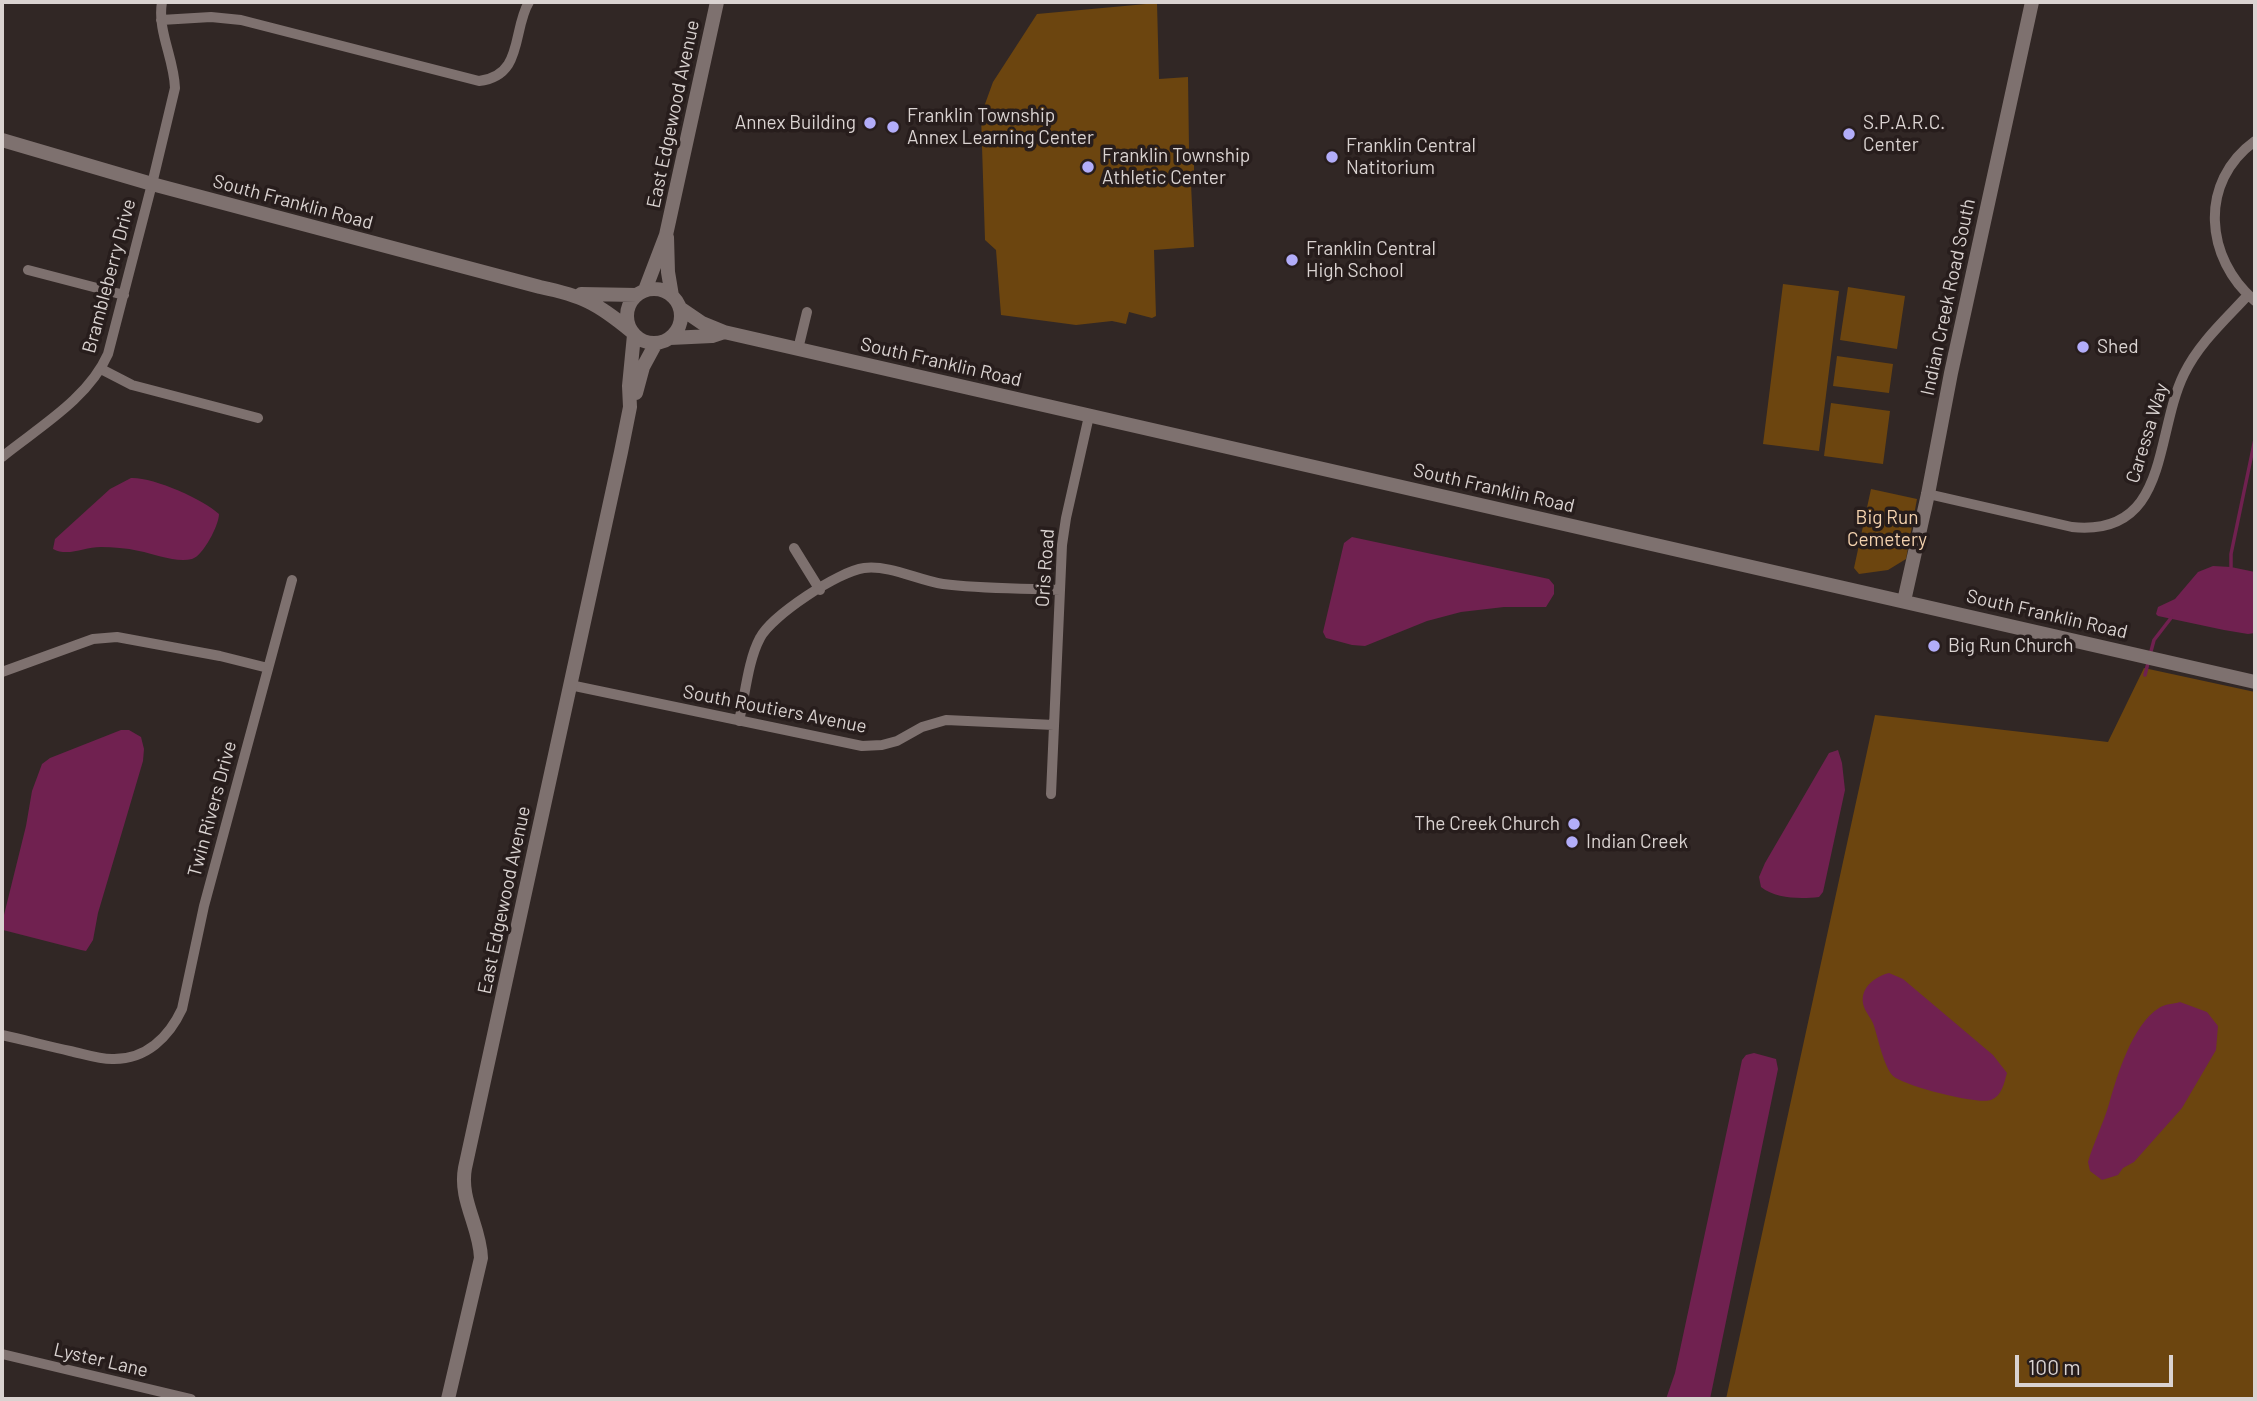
<!DOCTYPE html>
<style>
body{margin:0}
#map{position:relative;width:2257px;height:1401px;overflow:hidden;background:#312725;font-family:Barlow,sans-serif}
canvas{display:block}
.frame{position:absolute;inset:0;border:4px solid #dad3d1;pointer-events:none}
.scale{position:absolute;left:2015px;top:1355px;width:158px;height:32px;box-sizing:border-box;border:4px solid #dad3d1;border-top:0;padding-left:9px;font-size:21px;line-height:24px;white-space:nowrap;color:#dad3d1;-webkit-text-stroke:5px #271d1c;paint-order:stroke}
</style>
<div id="map">
<canvas width="2257" height="1401"></canvas>
<div class="frame"></div>
<div class="scale">100 m</div>
</div>
<script>
const c = document.querySelector('canvas').getContext('2d');
c.lineJoin = 'round';
function paint(path, color) { c.fillStyle = color; c.fill(path, 'evenodd'); }
function trace(path, color, width, dash) { c.strokeStyle = color; c.lineWidth = width; c.lineCap = dash ? 'butt' : 'round'; c.setLineDash(dash || []); c.stroke(path); }
function drawText(font, color, halo, rows, align = 'center') {
  c.font = font + ' Barlow,sans-serif'; c.lineWidth = 7; c.setLineDash([]); c.textBaseline = 'middle'; c.strokeStyle = halo; c.fillStyle = color; for (const [text, x, y, turn = 0] of rows) {
    c.save(); c.translate(x, y); c.rotate((+turn || 0) * Math.PI / 180); c.textAlign = isNaN(turn) ? turn : align; if (halo) c.strokeText(text, 0, 0); c.fillText(text, 0, 0); c.restore();
  }
}
paint(new Path2D(`
 M1157,3L1159,79L1188,77L1189,149H1194V183L1191,184L1194,247L1154,250L1156,316L1152,318L1129,312L1126,324L1112,321L1076,325L1001,315L996,250L985,240L981,115L993,82L1037,14Z
 M1783,284L1839,291L1819,451L1763,444Z
 M1848,287L1905,296L1897,349L1840,340Z
 M1837,356L1893,364L1889,393L1833,386Z
 M1831,403L1890,411L1883,464L1824,456Z
 M1871,489L1917,499L1906,559L1888,570L1859,574L1854,568Z
 M2144,668L2255,692V1399H1726L1875,715L2108,742Z`), '#6c450f');
paint(new Path2D(`
 M131,478C153,477 203,499 219,514C219,525 203,556 192,559C176,563 155,554 139,551C126,548 113,547 101,547C84,547 68,557 53,549L55,539L110,489Z
 M1352,537L1549,579L1554,585V594L1546,607H1504L1461,612L1427,621L1365,646L1352,645L1326,638L1323,632L1344,543Z
 M2213,566L2231,567L2255,572V633L2248,634L2224,630L2158,616L2156,614L2158,607L2175,599L2198,572Z
 M121,730H129L141,737L144,749L143,761L98,913L93,940L86,951L81,950L3,930L2,923L26,826L32,791L42,764L50,758Z
 M1838,750L1842,763L1845,790L1823,892L1819,897C1801,899 1776,899 1761,887L1759,877L1765,863L1829,753Z
 M1889,973L1903,979L1993,1055L2007,1073C2004,1083 2002,1096 1991,1100C1978,1105 1904,1086 1893,1076C1884,1067 1878,1038 1874,1026C1872,1019 1866,1013 1864,1007C1858,989 1874,977 1889,973Z
 M2180,1002L2207,1012L2218,1026L2216,1050L2182,1108L2134,1162L2123,1168L2118,1175L2102,1180L2090,1171L2088,1162C2094,1142 2103,1124 2109,1104C2117,1076 2132,1025 2159,1008C2164,1004 2174,1004 2180,1002Z
 M1754,1053L1776,1059L1778,1069L1710,1399H1666L1675,1373L1742,1060L1746,1055Z`), '#702150');
trace(new Path2D(`
 M2231,567V554L2255,439
 M2150,655L2154,640L2171,618
 M2145,675L2148,663`), '#702150', 3.5);
trace(new Path2D(`
 M161,20L211,17L241,20L479,81C524,76 512,30 529,2
 M2255,141C2198,182 2205,259 2255,301
 M28,270L124,295
 M798,349L807,312
 M101,369L132,385L258,418
 M2,457C39,427 88,399 108,354L152,184L175,88C174,58 157,31 162,2
 M1928,494L2072,527C2170,537 2154,435 2184,374C2199,343 2225,320 2248,295
 M794,548L820,590
 M2,672L93,639L117,637L220,656L268,668
 M570,685L862,746L882,745L897,741L922,727L946,720L1054,725
 M739,721C745,696 748,660 760,638C771,616 839,571 864,568C891,565 917,580 943,584C981,589 1021,588 1060,590
 M1051,794L1062,545L1066,518L1089,416
 M2,1035C25,1040 47,1046 70,1051C84,1054 98,1059 112,1059C146,1060 169,1037 182,1009L204,906L292,580
 M2,1354L191,1399`), '#7e716f', 10);
trace(new Path2D(`
 M2,140L152,184L540,287C583,296 597,303 631,331
 M667,237L668,272L672,296
 M627 316a27 27 0 1 1 54 0a27 27 0 1 1-54 0Z
 M645,290L666,235L717,2
 M581,294L637,295
 M680,308L702,323L724,332L2255,682
 M670,338L712,336L724,332
 M636,393L643,367L656,343
 M1904,601L1928,494L1951,373L2032,2
 M448,1399L481,1258C480,1226 459,1200 465,1168L621,452L630,407L629,386L634,335`), '#7e716f', 14);
for (const [x, y, r, color] of [
 [870,123,7,"#b2adf9"],
 [893,127,7,"#b2adf9"],
 [1849,134,7,"#b2adf9"],
 [1332,157,7,"#b2adf9"],
 [1088,167,7,"#b2adf9"],
 [1292,260,7,"#b2adf9"],
 [2083,347,7,"#b2adf9"],
 [1934,646,7,"#b2adf9"],
 [1574,824,7,"#b2adf9"],
 [1572,842,7,"#b2adf9"]
]) { const dot = new Path2D(); dot.arc(x, y, r, 0, 2 * Math.PI); c.fillStyle = color; c.fill(dot); trace(dot, '#271d1c', 2.5); }
drawText('19px', '#dad3d1', '#271d1c', [
 ["East Edgewood Avenue",673,114,-78],
 ["South Franklin Road",293,202,15],
 ["Brambleberry Drive",109,276,-75],
 ["Indian Creek Road South",1948,297,-78],
 ["South Franklin Road",941,362,13],
 ["Caressa Way",2147,433,-73],
 ["South Franklin Road",1494,488,13],
 ["Oris Road",1045,568,-86],
 ["South Franklin Road",2047,614,13],
 ["South Routiers Avenue",775,709,11],
 ["Twin Rivers Drive",212,809,-75],
 ["East Edgewood Avenue",504,900,-78],
 ["Lyster Lane",101,1360,13]
]);
drawText('19px', '#dad3d1', '#271d1c', [
 ["Franklin Township",907,116],
 ["Annex Learning Center",907,138],
 ["Annex Building",856,123,"right"],
 ["S.P.A.R.C.",1863,123],
 ["Center",1863,145],
 ["Franklin Central",1346,146],
 ["Natitorium",1346,168],
 ["Franklin Township",1102,156],
 ["Athletic Center",1102,178],
 ["Franklin Central",1306,249],
 ["High School",1306,271],
 ["Shed",2097,347],
 ["Big Run Church",1948,646],
 ["The Creek Church",1560,824,"right"],
 ["Indian Creek",1586,842]
], 'left');
drawText('19px', '#f4d2ae', '#271d1c', [
 ["Big Run",1887,518],
 ["Cemetery",1887,540]
]);
</script>
